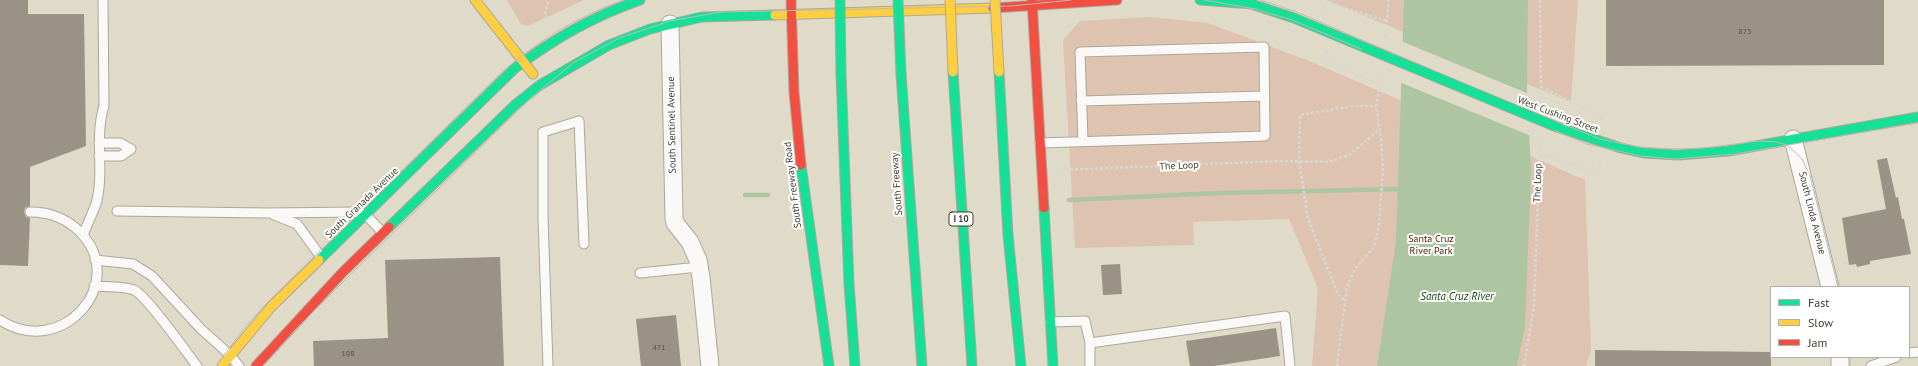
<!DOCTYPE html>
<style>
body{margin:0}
#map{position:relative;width:1918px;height:366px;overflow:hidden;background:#e0dac8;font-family:"PT Sans",sans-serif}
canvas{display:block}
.legend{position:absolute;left:1770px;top:286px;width:140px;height:72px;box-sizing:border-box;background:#fff;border:1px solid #b3b1ab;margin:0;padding:5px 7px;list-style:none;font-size:12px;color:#403c2e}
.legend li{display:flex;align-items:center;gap:8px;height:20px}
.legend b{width:20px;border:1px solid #b3b1ab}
</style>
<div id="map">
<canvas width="1918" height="366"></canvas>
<ul class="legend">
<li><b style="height:5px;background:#16e098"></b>Fast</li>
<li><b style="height:5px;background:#ffcf43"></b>Slow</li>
<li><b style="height:5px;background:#f24e42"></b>Jam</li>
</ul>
</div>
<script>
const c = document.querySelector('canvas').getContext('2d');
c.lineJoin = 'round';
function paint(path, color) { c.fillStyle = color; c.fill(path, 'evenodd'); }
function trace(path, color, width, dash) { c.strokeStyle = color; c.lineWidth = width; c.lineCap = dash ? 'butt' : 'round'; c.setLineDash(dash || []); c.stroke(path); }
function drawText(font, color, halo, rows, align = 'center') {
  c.font = font + ' "PT Sans",sans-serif'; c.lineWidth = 4; c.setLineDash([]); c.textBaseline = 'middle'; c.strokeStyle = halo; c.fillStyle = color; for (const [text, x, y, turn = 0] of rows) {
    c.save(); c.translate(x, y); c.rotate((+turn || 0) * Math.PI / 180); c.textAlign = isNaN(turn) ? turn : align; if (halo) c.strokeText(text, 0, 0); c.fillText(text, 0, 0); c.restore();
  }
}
paint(new Path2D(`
 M507,0H584L528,26L521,24Z
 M1326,0H1578L1571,102L1520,81L1518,151L1585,180L1591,351L1586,366H1312L1318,288L1289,219L1193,222L1194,245L1075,248L1063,40L1080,21L1151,17L1208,23L1307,60L1484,136L1411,35Z`), '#ddc3b0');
paint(new Path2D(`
 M1404,0H1528L1527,88L1531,173L1525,326L1517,366H1377L1396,242Z`), '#aec5a2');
paint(new Path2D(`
 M1401,41L1529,94L1531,136L1399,82Z`), '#e0dac8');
trace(new Path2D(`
 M745,195H768
 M1069,200L1219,193L1403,189`), '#aec5a2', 4.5);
paint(new Path2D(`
 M0,0H28V14H84L86,146L30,167V206L25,208L24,212L26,217L30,218L28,266L0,265Z
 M1606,0H1884V65L1606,66Z
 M1887,158L1896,198L1898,197L1902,219H1904L1911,254L1870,261V264L1857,267L1856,264L1849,265L1842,218L1886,209L1877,160Z
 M500,257L504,366H314L313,341L388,338L385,260Z
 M1120,264L1122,294L1103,295L1101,265Z
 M676,315L681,366H641L636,319Z
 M1276,328L1280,356L1214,366H1190L1186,341Z
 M1595,350L1771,352V366H1595Z`), '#9a9285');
const lane = new Path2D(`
 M1081,101L1264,96
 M99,143H120L131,149L121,156H99
 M1040,143L1265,136L1264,47L1080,52L1083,141
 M117,211L268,213L359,212L366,215L383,233
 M274,215L297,224L321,257
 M83,235C87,225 92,214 96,204C105,172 94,138 104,106L103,0
 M95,260L133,264L152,276L201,329L230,355L239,366
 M640,273L699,267
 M94,286C107,287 122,286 134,290C146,295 187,353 197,366
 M0,320C61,360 130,283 80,232C66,218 50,212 30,212
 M1050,322L1085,321L1090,343V366
 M1090,343L1285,316L1290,366
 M1909,353L1918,352
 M548,366L543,217V132L579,121L584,244
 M1871,366L1896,357`);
const street = new Path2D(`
 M670,24L674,218L675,223L690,242L698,260L701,277L710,366
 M1793,139L1830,287
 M1840,366V357`);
const fast = new Path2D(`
 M1200,0L1253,4
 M1239,0L1294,18L1366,48
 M953,72L972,366
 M999,72L1008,235L1021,366
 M841,74L849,284L855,366
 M901,74L922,366
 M1554,126L1621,148L1644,153L1678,155L1728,151L1918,117
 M801,165L829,366
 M1044,208L1053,366
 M389,227L516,104L540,85L609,45L650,29L702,17L775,15
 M319,260L514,69C553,39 594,16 640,0`);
const slow = new Path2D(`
 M475,0L533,74
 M775,15L993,8
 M222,366L271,307L319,260`);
const jam = new Path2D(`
 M791,0L794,92L801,165
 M1032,0L1044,208
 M993,8L1117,0
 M256,366L342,273L389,227`);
trace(lane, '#aca89a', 11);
trace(street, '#aca89a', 19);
trace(fast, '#aca89a', 11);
trace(slow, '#aca89a', 11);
trace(jam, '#aca89a', 11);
trace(new Path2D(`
 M1540,0L1541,102
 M1323,12L1327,2L1386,21
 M547,24L545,11L549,0
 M1385,37L1389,0
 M1327,51L1323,60L1379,84
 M1541,87L1602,117L1600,124
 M1539,154L1597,173L1601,161
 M1060,170L1282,161L1329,162L1349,155L1380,129
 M1344,300L1338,294L1308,219L1299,161L1300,115L1354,106H1376
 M1337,366L1347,287L1355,269L1374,247L1379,225L1383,170L1381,139L1376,106L1382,74
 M1524,366L1534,305L1540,139`), '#d9d7d2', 2.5, [3, 2]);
trace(lane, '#faf9f7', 9);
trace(street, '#faf9f7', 17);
trace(fast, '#16e098', 9);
trace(slow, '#ffcf43', 9);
trace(jam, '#f24e42', 9);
trace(new Path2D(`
 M1204,0L1255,9L1292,20L1587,144L1641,156L1675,159L1735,154L1918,123
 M1260,0L1297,12L1476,89L1600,139L1639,147L1675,149L1704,148L1758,141L1777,142L1787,145L1802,159L1810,176L1838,287
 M1850,357V366
 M216,366L245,327L267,303L503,71C539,40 579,16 623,0
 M263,366L295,330L346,279L531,98L573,63L619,38L670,21L721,12L1012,6L1071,0`), '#bcbbb7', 1);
const fastBridge = new Path2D(`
 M840,0L841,74
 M898,0L901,74
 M1366,48L1554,126`);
const slowBridge = new Path2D(`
 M950,0L953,72
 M995,0L999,72`);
trace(fastBridge, '#aca89a', 11, []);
trace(slowBridge, '#aca89a', 11, []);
trace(fastBridge, '#16e098', 9);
trace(slowBridge, '#ffcf43', 9);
drawText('8px', '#565244', null, [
 ["875",1745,32],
 ["471",659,348],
 ["198",348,354]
]);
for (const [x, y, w] of [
 [961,219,24]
]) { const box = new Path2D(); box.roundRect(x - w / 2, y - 7, w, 14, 3); c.fillStyle = '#fff'; c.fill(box); trace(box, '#403c2e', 1); }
drawText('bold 9px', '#403c2e', null, [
 ["I 10",961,219]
]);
drawText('10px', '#403c2e', '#fff', [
 ["West Cushing Street",1558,115,21],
 ["South Sentinel Avenue",672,125,-91],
 ["The Loop",1179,166,-3],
 ["The Loop",1538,183,-88],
 ["South Freeway",897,184,-94],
 ["South Freeway Road",793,185,-97],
 ["South Granada Avenue",362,203,-44],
 ["South Linda Avenue",1812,213,76]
]);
drawText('10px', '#512108', '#fff', [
 ["Santa Cruz",1431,239],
 ["River Park",1431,251]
]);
drawText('italic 11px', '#154309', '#fff', [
 ["Santa Cruz River",1457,297]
]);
</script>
